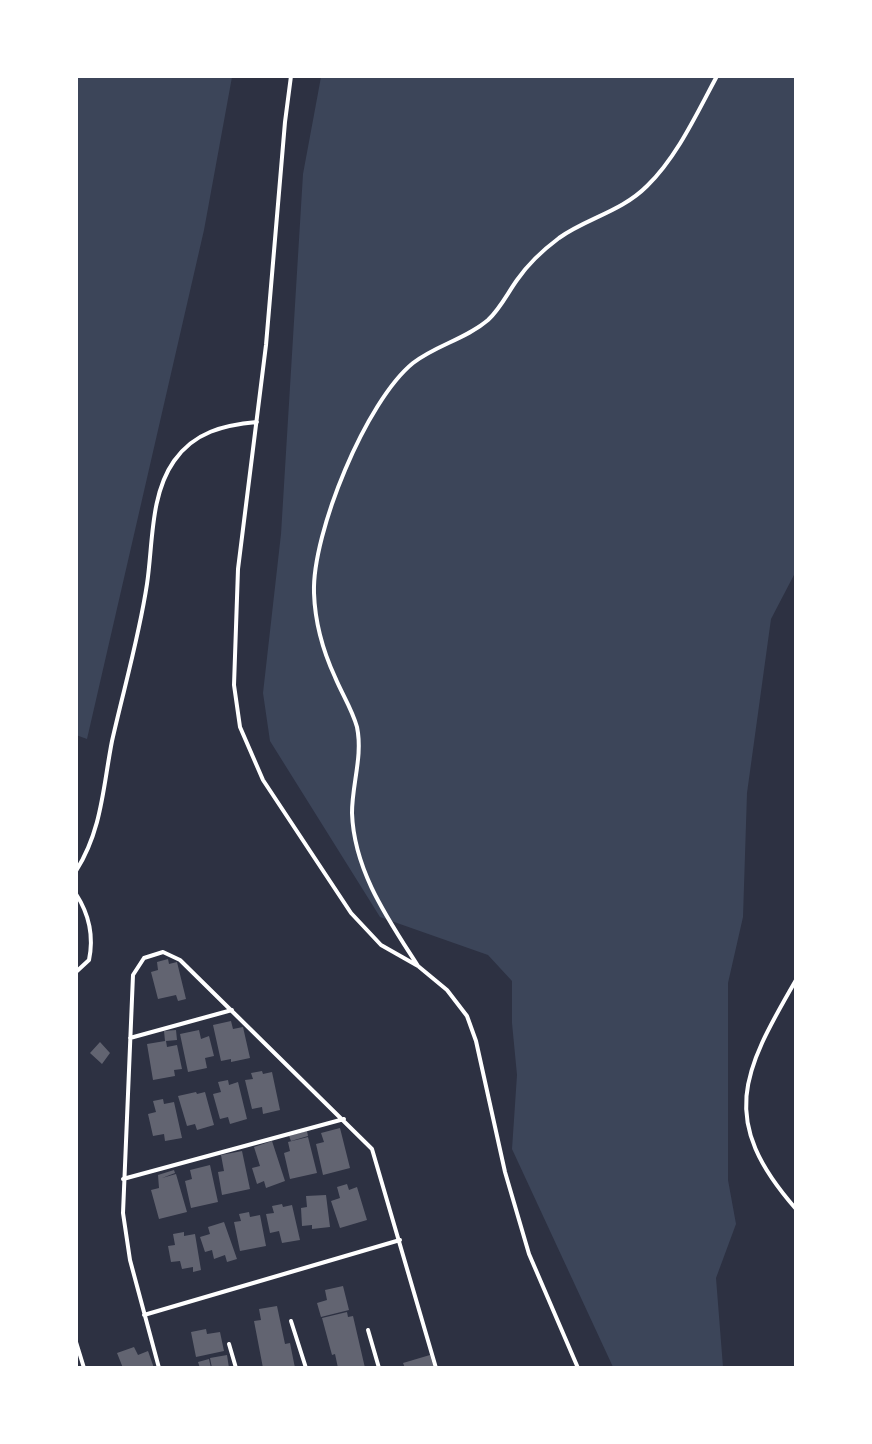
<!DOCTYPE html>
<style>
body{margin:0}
#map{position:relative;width:872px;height:1444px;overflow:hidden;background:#2d3142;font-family:Commissioner,sans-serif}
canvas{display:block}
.frame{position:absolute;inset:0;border:78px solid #fff;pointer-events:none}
</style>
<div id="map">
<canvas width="872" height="1444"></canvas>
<div class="frame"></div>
</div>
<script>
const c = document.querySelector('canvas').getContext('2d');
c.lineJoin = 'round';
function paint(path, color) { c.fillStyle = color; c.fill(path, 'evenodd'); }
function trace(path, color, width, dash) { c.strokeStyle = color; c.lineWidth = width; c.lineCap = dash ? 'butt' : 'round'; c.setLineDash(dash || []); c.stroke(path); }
paint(new Path2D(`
 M77,76L232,77L204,230L87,739L76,735Z
 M321,77H795V573L771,619L747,793L743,917L728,983V1180L736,1224L716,1278L723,1367H613L512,1149L517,1075L512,1023V981L488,955L380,917L270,741L263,693L281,534L303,174Z`), '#3c4559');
paint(new Path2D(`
 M168,959L169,964L177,962L186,999L178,1001L176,995L158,999L151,972L158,970L157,962Z
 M231,1021L233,1029L243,1027L250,1058L231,1062V1059L221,1061L213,1025Z
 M176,1030L177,1040L166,1041L167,1047L177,1045L182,1069L174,1070L175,1076L153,1080L147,1044L165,1041L164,1031Z
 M199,1030L201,1039L209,1036L214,1056L205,1058L207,1068L188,1072L180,1034Z
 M100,1042L110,1053L102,1064L90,1053Z
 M262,1071L263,1074L272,1072L280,1110L263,1114L262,1107L252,1109L245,1080L253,1079L251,1073Z
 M228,1080L229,1085L238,1082L247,1119L230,1124L228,1117L220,1119L213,1094L221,1092L218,1082Z
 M196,1092L197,1094L205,1092L214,1125L197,1130L195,1124L187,1126L178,1096Z
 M163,1099L164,1104L174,1102L182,1138L165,1141L164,1134L153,1136L148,1114L156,1112L153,1101Z
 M340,1128L350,1168L323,1175L316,1144L324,1142L321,1133Z
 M307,1131L308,1136L291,1141L289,1136Z
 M308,1137L317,1173L290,1179L284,1153L290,1151L288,1142Z
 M272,1141L285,1181L266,1188L264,1181L257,1184L252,1168L260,1166L254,1147Z
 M242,1151L250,1189L222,1195L218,1172L224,1171L221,1155Z
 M210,1165L218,1202L191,1208L185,1181L192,1179L190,1170Z
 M174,1170L175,1173L162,1178L176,1174L187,1212L159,1219L151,1190L159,1188L158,1175Z
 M347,1184L349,1190L357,1187L367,1220L340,1228L331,1201L340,1198L337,1187Z
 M326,1195L330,1227L312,1229V1225L302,1226L301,1208L307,1207L306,1196Z
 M282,1204L283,1207L292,1205L300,1240L282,1243L279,1231L270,1233L266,1214L274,1213L272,1206Z
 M249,1212L250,1217L260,1215L266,1246L240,1251L234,1222L241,1221L239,1214Z
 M224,1222L237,1259L227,1262L225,1255L214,1259L212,1250L205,1252L200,1237L210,1234L208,1227Z
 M184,1232V1236L195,1234L201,1270L193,1272V1267L182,1269L180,1261L171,1262L168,1246L175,1245L173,1234Z
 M343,1286L349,1310L321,1317L317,1303L327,1300L325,1290Z
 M277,1306L285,1344L290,1343L295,1368H263L254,1321L261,1320L259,1309Z
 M347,1312L348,1317L353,1316L365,1368H338L335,1354L332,1355L322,1318Z
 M206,1329L207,1334L220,1332L224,1351L196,1357L191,1332Z
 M134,1347L138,1355L148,1351L154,1368H123L117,1353Z
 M227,1355L229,1368H212L210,1358Z
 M430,1355L434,1368H405L403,1363Z
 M209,1359L211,1368H200L198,1362Z`), '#626471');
trace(new Path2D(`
 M291,76L285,122L266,345L238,569L234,685L240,727L263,780L351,913L381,945L418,966L447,990L467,1016L476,1041L505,1172L529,1254L578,1368
 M76,871C102,830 103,787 112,741C124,688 139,637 147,584C153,544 150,495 174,461C194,432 224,425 257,422
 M76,894C89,914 94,936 89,960L76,972
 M418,966C388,919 354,871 352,813C352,784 363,756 357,727C352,709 342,694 335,677C323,651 315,622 314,593C312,533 366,401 413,363C436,345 466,339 488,320C500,309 507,294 517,280C528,264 543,250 559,238C587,218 621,212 647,186C677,157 697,113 717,76
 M796,980C742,1073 718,1120 796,1209
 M130,1038L232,1010
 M123,1179L344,1119
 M144,1315L400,1240
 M291,1321L306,1368
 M368,1330L379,1368
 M76,1342L84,1368
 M229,1344L236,1368
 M159,1368L130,1260L123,1213L133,975L144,958L163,952L180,960L372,1149L436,1368`), '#fff', 4);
</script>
